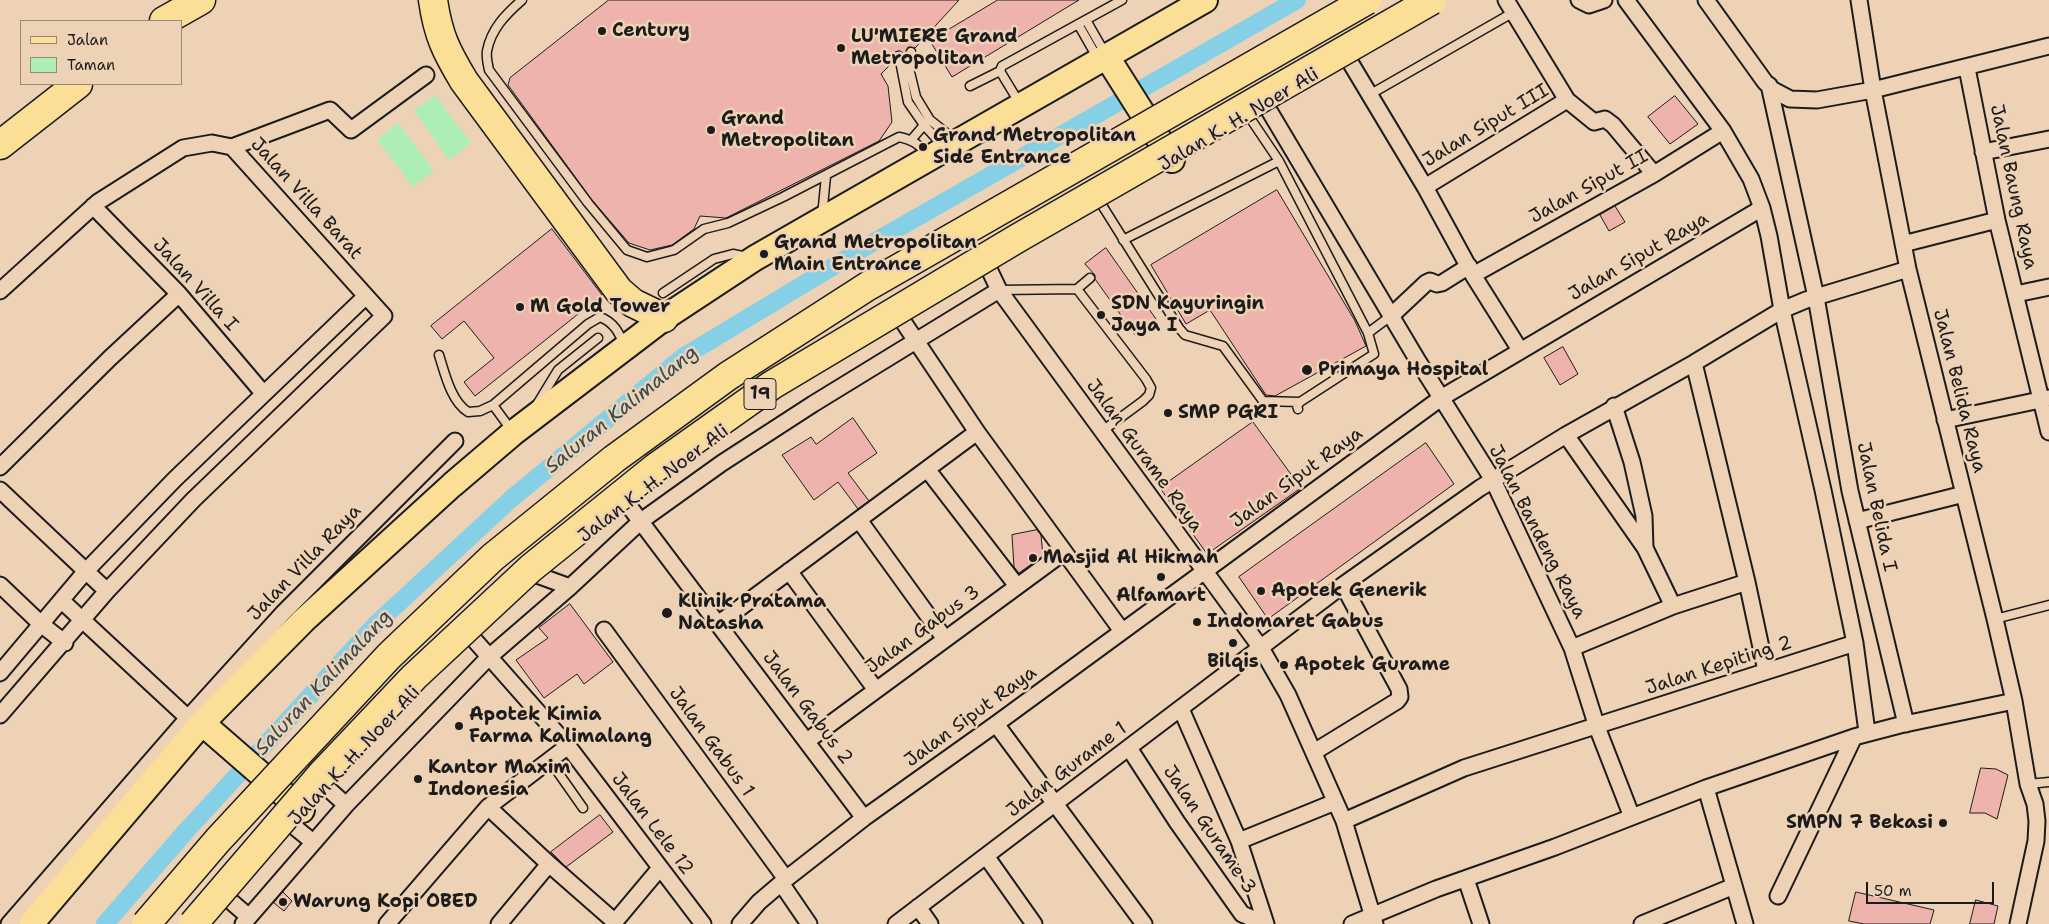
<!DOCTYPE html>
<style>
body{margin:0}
#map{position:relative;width:2049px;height:924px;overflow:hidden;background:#eed2b5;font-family:"Shantell Sans",sans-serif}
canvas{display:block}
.legend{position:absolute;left:20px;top:20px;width:162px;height:65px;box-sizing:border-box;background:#eed2b5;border:1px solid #9a8978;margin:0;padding:6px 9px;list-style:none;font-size:15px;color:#1c1c1c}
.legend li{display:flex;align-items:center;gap:10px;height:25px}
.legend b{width:25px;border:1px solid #9a8978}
.scale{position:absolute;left:1866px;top:882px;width:128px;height:22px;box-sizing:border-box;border:2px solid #1c1c1c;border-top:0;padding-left:6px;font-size:15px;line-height:18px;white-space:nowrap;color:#1c1c1c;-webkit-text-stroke:4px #eed2b5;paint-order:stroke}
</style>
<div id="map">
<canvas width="2049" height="924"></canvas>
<ul class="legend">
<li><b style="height:6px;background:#fbdf96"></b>Jalan</li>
<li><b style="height:14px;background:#adeeb7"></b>Taman</li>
</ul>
<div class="scale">50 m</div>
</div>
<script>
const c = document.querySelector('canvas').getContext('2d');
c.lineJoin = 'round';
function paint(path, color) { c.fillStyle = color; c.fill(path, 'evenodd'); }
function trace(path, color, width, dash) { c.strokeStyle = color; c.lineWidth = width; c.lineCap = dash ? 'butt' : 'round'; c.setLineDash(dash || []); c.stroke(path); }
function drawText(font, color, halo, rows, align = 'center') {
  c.font = font + ' "Shantell Sans",sans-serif'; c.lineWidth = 5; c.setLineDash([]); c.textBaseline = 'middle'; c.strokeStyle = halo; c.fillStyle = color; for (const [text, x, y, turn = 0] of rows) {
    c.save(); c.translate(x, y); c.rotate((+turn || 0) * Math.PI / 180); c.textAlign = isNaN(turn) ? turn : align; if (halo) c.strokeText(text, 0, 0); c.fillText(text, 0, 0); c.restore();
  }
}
paint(new Path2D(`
 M435,95L471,143L449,160L414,111Z
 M398,123L434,171L413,187L377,139Z`), '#adeeb7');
trace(new Path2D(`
 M105,924L187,830L376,624L511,499L683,357L867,246L1297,0`), '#86d0e7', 18);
const building = new Path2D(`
 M609,0H959L915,48L908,47L904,55L900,51L895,52L894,61L881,74L888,86L892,122L879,141L726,218L700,216L694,229L672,245L650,250L629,243L592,200L508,85L510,78Z
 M998,0H1079L952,77L930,41Z
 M1675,96L1698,124L1670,144L1648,117Z
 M1277,190L1355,321L1366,346L1275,396L1266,395L1210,310L1186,324L1151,265Z
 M1615,206L1625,222L1609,231L1600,215Z
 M552,229L602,295L475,396L464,382L494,358L464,321L442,339L431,326Z
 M1106,248L1156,319L1135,335L1095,279V275L1085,264Z
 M1563,347L1578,374L1560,385L1544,358Z
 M853,418L877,453L848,473L869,501L858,509L838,482L814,500L782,455L811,437L816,444Z
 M1253,422L1301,488L1207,554L1160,488Z
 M1426,443L1454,484L1268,619L1239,577Z
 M1037,530L1041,535L1043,556L1019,573L1014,567L1012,535Z
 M570,604L613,662L584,684L577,674L544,698L516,660L548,638L539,628Z
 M1981,768L1996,769L2008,775L1997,819L1985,813H1970Z
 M600,815L613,832L566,867L551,852Z
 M283,892L292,901L284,911L274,903Z
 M1856,892L1934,910L1930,924H1864L1849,921Z
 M1976,900L1998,906L1994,924H1970Z`);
paint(building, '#eeb3ad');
trace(building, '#1c1c1c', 1);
const lane = new Path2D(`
 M522,0C506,14 491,29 487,51C486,57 488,65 489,70L588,203L627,250L647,257L674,250L704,229L728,223L783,197L899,137C913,140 919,144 928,156
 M1086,20L1106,55
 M1078,24L1098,59
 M911,52L909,68L916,97L930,120L954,139
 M899,56L908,102L924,125L943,146
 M970,86L1000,71
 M1369,95L1514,12
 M1020,104L1000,71L1002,66L1122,0
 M1246,112L1279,161L1368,333L1374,354L1300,402L1297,405L1298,409
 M912,139L924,125
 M1100,202L1179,328L1185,335L1223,346L1263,401L1300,402
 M822,216L826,176
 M1123,240L1279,161
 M1077,289L1146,379L1151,388L1149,395L1143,401L1101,432
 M999,290L1077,289L1090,278
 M663,293L714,259L733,254L747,257
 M1368,333L1392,315
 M439,355C445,374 451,401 468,412L480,411L493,405L588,324L600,317C614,322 619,333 625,346
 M493,405L512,431
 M536,406L558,370L598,338
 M1995,619L2049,605
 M550,761L583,808
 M2028,784L2049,782`);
const street = new Path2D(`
 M1506,0L1567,100L1594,122L1605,119L1613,125L1654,174
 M1579,0L1589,5L1604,0
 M1626,0L1723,131L1751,179L1762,208L1769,236L1782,310L1823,490L1855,643L1867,732
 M1706,0L1765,82L1773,90L1790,99L1817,100L1873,90L2049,46
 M1859,0L1873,90L1908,269L1995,619L2014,701L2028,784L2035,804L2037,821L2036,841L2018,924
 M1347,57L1425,187L1473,275L1520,350
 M1967,68L1997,220L2049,432
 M1769,85L1816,297L1850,491L1906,724
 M1264,102L1418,361L1493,480L1572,648L1597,727L1632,817
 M232,147L330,110L351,130L426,75
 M1983,152L2049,139
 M1425,187L1567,100
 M93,206L179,294L263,393
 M1903,244L1997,220
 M988,267L999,290L1261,648L1288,695L1344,821L1375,924
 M1473,275L1654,174L1723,131
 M0,291L98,202L183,148L212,143L232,147L384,316L193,500L107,591L0,715
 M2016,294L2049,287
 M1392,315L1426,283L1430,281L1437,284L1442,283L1469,266
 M900,317L977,432L1122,631
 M1694,363L1747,582L1766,671
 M1614,406L1632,462L1644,516L1645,548
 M1945,420L2049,398
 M1566,435L1645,548L1673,606
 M0,467L110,358L179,294
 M927,469L1017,586
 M0,490L107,591
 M626,502L864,818
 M859,520L945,639
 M1857,521L1964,494
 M789,571L876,690
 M537,575L570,587
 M0,585L41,624L65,643
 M62,601L188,718
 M718,624L977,432
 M604,630L786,879
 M470,635L568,746L703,924
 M1572,648L1673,606L1747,582
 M0,673L85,572L175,479L366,296
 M1181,709L1239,841L1266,924
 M996,724L1144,924
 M807,741L1064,552
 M1129,748L1177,822L1242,914L1256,920L1265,921
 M1314,752L1397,701L1400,697L1399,689L1343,585
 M325,786L346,805
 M1706,788L1745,924
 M488,807L549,864L615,922
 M1344,821L1464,768L1855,643
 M291,824L313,842
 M1239,841L1335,802
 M986,856L1034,924
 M1466,879L1481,924
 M781,883L809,924
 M1778,896L1854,737
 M227,898L249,917
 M918,907L930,924
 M9,924L188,718L283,613L455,441
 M243,924L346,805L489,657L570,587L641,521L722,463L813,404L999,290
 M387,924L488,807L568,746
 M499,924L549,864
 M613,924L660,868
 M740,924L759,902L786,879L864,818L996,724L1441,398L1762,208
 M896,924L1343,585L1480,488L1566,435L1694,363L1782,310L1806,300L1908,269
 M1352,924L1436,889L1555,847L1706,788L1854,737L1900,725L2014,701
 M1642,924L1734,886`);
const primary = new Path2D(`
 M1107,57L1172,160
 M202,723L302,810
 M31,924L202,723L304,620L452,485L513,433L664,318L755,258L1205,0`);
const highway = new Path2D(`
 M433,0C438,35 446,51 464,81L619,291L633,303L664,318
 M164,21L201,0
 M0,145L78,84`);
trace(lane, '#1c1c1c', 11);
trace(street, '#1c1c1c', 19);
trace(primary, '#1c1c1c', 28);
trace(highway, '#1c1c1c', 31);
trace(lane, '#eed2b5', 8);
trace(street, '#eed2b5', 15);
trace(primary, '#fbdf96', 24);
trace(highway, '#fbdf96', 28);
const highwayBridge = new Path2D(`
 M146,924L218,840L389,656L493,557L614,459L728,376L868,286L1367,0
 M193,924L320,776L414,677L531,568L655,468L772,385L1018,238L1432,0`);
trace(highwayBridge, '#1c1c1c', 31, []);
trace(highwayBridge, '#fbdf96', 28);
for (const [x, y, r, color] of [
 [602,31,5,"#1c1c1c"],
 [841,48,5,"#1c1c1c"],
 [711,130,5,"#1c1c1c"],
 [923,147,5,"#1c1c1c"],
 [764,254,5,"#1c1c1c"],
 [520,307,5,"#1c1c1c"],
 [1101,315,5,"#1c1c1c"],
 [1307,370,6,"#1c1c1c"],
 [1168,413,5,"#1c1c1c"],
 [1033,558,5,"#1c1c1c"],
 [1161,577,5,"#1c1c1c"],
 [1261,591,5,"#1c1c1c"],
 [667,613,6,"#1c1c1c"],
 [1197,622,5,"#1c1c1c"],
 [1233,643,5,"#1c1c1c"],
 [1284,665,5,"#1c1c1c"],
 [459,726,5,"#1c1c1c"],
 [418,779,5,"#1c1c1c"],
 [1943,823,5,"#1c1c1c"],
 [283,902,5,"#1c1c1c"]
]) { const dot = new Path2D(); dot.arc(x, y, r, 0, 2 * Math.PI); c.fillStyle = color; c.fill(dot); trace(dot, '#eed2b5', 2); }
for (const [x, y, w] of [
 [760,394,32]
]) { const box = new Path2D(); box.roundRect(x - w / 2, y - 15.5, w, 31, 4); c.fillStyle = '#eed2b5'; c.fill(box); trace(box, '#1c1c1c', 1); }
drawText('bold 18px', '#1c1c1c', null, [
 ["19",760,394]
]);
drawText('bold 19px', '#1c1c1c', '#eed2b5', [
 ["Century",612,31],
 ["LU'MIERE Grand",851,37],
 ["Metropolitan",851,59],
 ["Grand",721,119],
 ["Metropolitan",721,141],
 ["Grand Metropolitan",933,136],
 ["Side Entrance",933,158],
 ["Grand Metropolitan",774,243],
 ["Main Entrance",774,265],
 ["SDN Kayuringin",1111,304],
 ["Jaya I",1111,326],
 ["M Gold Tower",530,307],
 ["Primaya Hospital",1318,370],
 ["SMP PGRI",1178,413],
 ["Masjid Al Hikmah",1043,558],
 ["Apotek Generik",1271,591],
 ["Alfamart",1161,596,"center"],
 ["Klinik Pratama",678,602],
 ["Natasha",678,624],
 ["Indomaret Gabus",1207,622],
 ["Bilqis",1233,662,"center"],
 ["Apotek Gurame",1294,665],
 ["Apotek Kimia",469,715],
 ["Farma Kalimalang",469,737],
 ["Kantor Maxim",428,768],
 ["Indonesia",428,790],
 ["SMPN 7 Bekasi",1933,823,"right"],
 ["Warung Kopi OBED",293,902]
], 'left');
drawText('19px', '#1c1c1c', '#eed2b5', [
 ["Jalan K. H. Noer Ali",1239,120,-31],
 ["Jalan Siput III",1486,126,-31],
 ["Jalan Siput II",1589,187,-29],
 ["Jalan Baung Raya",2013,187,78],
 ["Jalan Villa Barat",306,199,48],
 ["Jalan Siput Raya",1639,257,-30],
 ["Jalan Villa I",195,285,48],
 ["Jalan Belida Raya",1959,391,76],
 ["Jalan Gurame Raya",1144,456,54],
 ["Jalan Siput Raya",1297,478,-36],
 ["Jalan K. H. Noer Ali",654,484,-37],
 ["Jalan Belida I",1876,507,78],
 ["Jalan Bandeng Raya",1537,532,63],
 ["Jalan Villa Raya",305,563,-46],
 ["Jalan Gabus 3",923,630,-36],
 ["Jalan Kepiting 2",1719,666,-18],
 ["Jalan Gabus 2",807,708,53],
 ["Jalan Siput Raya",971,717,-36],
 ["Jalan Gabus 1",711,742,54],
 ["Jalan K. H. Noer Ali",355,756,-47],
 ["Jalan Gurame 1",1067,770,-37],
 ["Jalan Lele 12",652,824,53],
 ["Jalan Gurame 3",1209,830,56]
]);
drawText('italic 20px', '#36494f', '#eed2b5', [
 ["Saluran Kalimalang",622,410,-39],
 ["Saluran Kalimalang",324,683,-47]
]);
</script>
